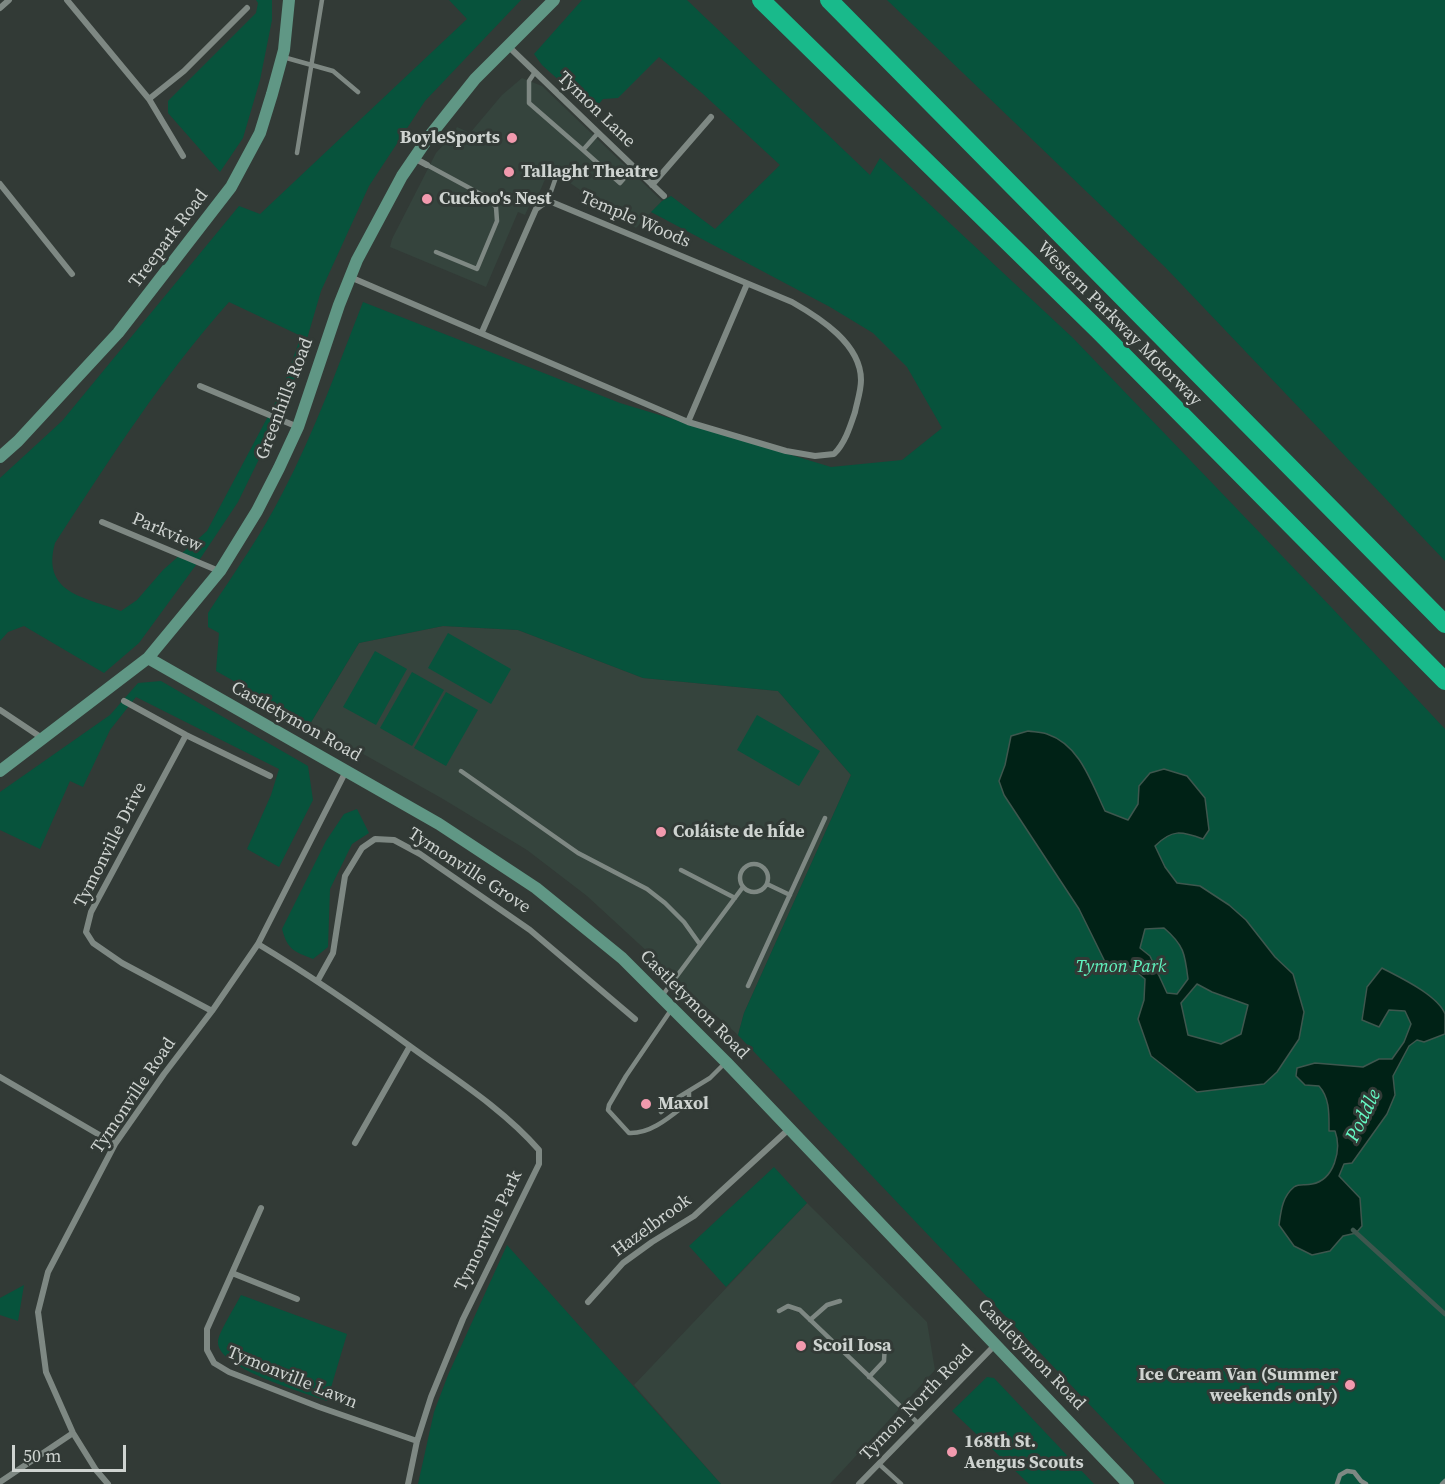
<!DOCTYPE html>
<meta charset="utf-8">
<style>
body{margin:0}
#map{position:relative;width:1445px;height:1484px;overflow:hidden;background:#323a36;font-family:"Source Serif 4",serif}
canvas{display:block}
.scale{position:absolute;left:12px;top:1445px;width:114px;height:27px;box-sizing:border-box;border:3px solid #ced3d0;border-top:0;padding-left:8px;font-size:18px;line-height:21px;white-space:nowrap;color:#ced3d0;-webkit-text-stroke:4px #323a36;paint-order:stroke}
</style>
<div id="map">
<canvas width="1445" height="1484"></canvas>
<div class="scale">50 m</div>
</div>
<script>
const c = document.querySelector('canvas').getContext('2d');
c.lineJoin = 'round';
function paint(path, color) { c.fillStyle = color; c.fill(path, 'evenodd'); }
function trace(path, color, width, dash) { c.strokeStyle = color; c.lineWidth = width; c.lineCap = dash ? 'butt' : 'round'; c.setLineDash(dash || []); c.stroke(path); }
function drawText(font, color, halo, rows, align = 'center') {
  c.font = font + ' "Source Serif 4",serif'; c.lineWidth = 6; c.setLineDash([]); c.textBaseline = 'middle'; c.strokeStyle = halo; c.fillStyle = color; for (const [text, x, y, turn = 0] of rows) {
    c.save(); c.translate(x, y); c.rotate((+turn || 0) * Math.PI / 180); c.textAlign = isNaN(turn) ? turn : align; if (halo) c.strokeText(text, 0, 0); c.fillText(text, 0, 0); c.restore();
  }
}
paint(new Path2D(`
 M522,78L542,86L662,201L636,228L570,183L571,181L549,170L537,198L530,204L525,215L518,212L486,287L390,247L392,239L436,153L454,133L457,127L470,133L502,95Z
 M443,626L518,630L643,678L778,691L851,775L744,1013L738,1035L685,988L663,966L587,896L527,850L443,799L310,724L359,643Z
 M807,1203L927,1322L935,1370L830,1484H721L634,1385Z`), '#35443d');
paint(new Path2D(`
 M256,0H272V20L260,80L243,138L220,172L168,113V101L256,13L258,3Z
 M449,0H521L425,101L369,186L321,291L295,380L284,408L238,502L196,565L139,643L104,673L24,626L8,632L0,641V478L62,421L239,206L260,214L467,19ZM229,302L301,336L282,390L207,531L163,570L137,600L121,611C84,597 41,593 55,543C110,459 162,377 229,302Z
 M582,0H687L870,175L880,158L1073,338L1332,608L1445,729V1484H1165L738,1035L744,1013L851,775L778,691L643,678L518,630L443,626L359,643L310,724L216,671L219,633L208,627V613C234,573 262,534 283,492C315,431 338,366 363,302L620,403L831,467L902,460L942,428L907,367L873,333L830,307L651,212L662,201L671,196L715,229L780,165L702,93L659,57L618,98L603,99L593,111L542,65L534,54Z
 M887,0H1445V561L1165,267Z
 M448,633L511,669L491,704L428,668Z
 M375,651L407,669L376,725L343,707Z
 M412,672L444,690L412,746L380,728Z
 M161,681L308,766L313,800L279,867L247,849L271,795L279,769L136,697L110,730L83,787L70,781L40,849L0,830V792L110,715L138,683Z
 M446,692L478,710L446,766L414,748Z
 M757,715L820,751L799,786L737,750Z
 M357,809L369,833L352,844L330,889L328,947L313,959C293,951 288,950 282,929L326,841L344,814Z
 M774,1167L807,1203L726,1287L689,1246Z
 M507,1245L721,1484H418L434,1412L448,1375Z
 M24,1285L18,1321L0,1315V1298Z
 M241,1295L347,1334L327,1401C306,1393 215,1368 218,1341C219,1332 236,1305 241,1295Z
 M987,1377L994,1378L1094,1484H1029L952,1411Z`), '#07533c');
const water = new Path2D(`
 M1028,731C1034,732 1041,732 1047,734C1080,745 1091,782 1105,811L1128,820L1138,804L1139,786L1150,773L1164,769L1187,776L1205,798L1209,830L1203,839C1181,831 1172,829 1155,846L1165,867L1177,883L1200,886L1229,905L1246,920L1275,957L1293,974L1304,1012L1299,1039L1277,1072L1264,1084L1197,1092L1151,1056L1138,1019L1144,1000L1145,979L1128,965L1111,974L1079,909L1004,795L999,781L1005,765L1011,736ZM1164,928C1184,945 1185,954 1188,979L1177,994L1167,993L1150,956L1140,948L1145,929ZM1197,984L1212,992L1248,1005L1241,1034L1221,1044L1188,1035L1181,1003Z
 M1382,968C1399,977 1438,995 1445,1014C1445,1019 1445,1028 1445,1034L1424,1042L1417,1040L1409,1046L1393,1076L1395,1095L1387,1114L1352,1163L1344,1164L1339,1176L1360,1198L1362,1226L1356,1233L1343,1236L1330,1251L1312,1255L1294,1246L1279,1225C1281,1211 1282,1197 1294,1187C1300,1183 1305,1186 1312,1184C1334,1180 1342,1150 1335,1131H1329C1329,1115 1330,1098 1319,1086L1305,1085L1296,1076L1297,1068L1315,1063L1363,1067L1379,1059H1392L1404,1042L1411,1024L1405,1011L1389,1010L1379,1027L1362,1020L1367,987Z`);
paint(water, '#002216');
trace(water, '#3e574e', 1.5);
trace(new Path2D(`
 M1353,1230L1445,1314`), '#3e574e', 4.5);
trace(new Path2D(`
 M283,57L333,71L358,92
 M535,72L529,81V103L583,150
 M598,133L583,150L620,183L634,167
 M297,153L322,0
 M427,165L488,198L496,207L497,221L477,269L436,252
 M547,203L555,180
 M461,771L578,853L647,889L665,903L684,922L699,943
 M740 878a14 14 0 1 1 28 0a14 14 0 1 1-28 0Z
 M681,870L735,898
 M767,884L790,895
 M748,986L825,818
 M662,996L743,887
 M671,1010L626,1076L609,1105L608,1110L629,1133C652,1134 672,1115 689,1102V1092
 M661,1112L674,1100L710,1078L726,1062
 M779,1311L788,1306L800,1310L918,1423
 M810,1320L827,1305L840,1301
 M869,1377L884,1361L885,1343
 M879,1464L901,1484
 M1337,1484L1340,1475L1347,1471L1354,1472L1361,1481L1366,1484
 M1442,1484L1445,1481`), '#7e8883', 4.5);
trace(new Path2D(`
 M67,0L149,99L183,156
 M0,8L9,0
 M508,46L664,196
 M149,99L184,71L247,8
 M414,158L427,165
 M0,184L72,274
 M652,185L711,117
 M350,277L688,422L786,451L815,456L834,454C845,443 850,427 855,412C857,402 861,391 861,380C861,344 820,318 792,302L554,203H544L536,209L482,332
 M200,386L298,427
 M688,422L747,284
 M102,522L219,571
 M124,701L186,735L270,776
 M0,710L42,738
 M186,735L91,912L86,932L93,943L122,963L212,1011
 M258,944C313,977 366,1014 418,1052C460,1082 505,1111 539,1150V1164L463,1319L431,1397L417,1441L408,1484
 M318,980L333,953L345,876L362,848L375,839L394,840L420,854L530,930L635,1019
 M0,1077L115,1144
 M355,1143L410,1046
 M261,1208L207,1329V1350L214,1363L229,1372L319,1407L417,1441
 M232,1273L297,1299
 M588,1302L623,1263L652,1242L694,1216L789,1129
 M0,1482L73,1433
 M108,1484L96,1470L73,1433L46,1372L38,1312L48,1272L115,1144L164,1074L212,1011L258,944L346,771
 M859,1484L995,1345`), '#7e8883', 6);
trace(new Path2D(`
 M0,457L18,441L118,333L231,187L260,133L272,94L284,50L289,0
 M148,658L439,824L536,888L622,958L726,1062L1128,1484
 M0,771L148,658L220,571L257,511L279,468L298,427L339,305L357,260L402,176L428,138L475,79L554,0`), '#609785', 12);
trace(new Path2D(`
 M761,0L1099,331L1445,681
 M829,0L1445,624`), '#19ba8b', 18);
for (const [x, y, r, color] of [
 [512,138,6,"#f29aae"],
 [509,172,6,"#f29aae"],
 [427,199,6,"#f29aae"],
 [661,832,6,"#f29aae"],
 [646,1104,6,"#f29aae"],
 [801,1346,6,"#f29aae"],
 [1350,1385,6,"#f29aae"],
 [952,1452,6,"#f29aae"]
]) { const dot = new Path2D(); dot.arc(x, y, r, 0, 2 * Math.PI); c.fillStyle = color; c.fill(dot); trace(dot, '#323a36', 2); }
drawText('18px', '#ced3d0', '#323a36', [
 ["Tymon Lane",596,110,44],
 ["Temple Woods",635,220,23],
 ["Treepark Road",169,239,-53],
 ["Western Parkway Motorway",1119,324,45],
 ["Greenhills Road",285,399,-69],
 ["Parkview",167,533,23],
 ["Castletymon Road",296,722,29],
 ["Tymonville Drive",111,845,-63],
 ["Tymonville Grove",469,871,33],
 ["Castletymon Road",694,1005,45],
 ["Tymonville Road",134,1096,-56],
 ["Hazelbrook",652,1226,-36],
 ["Tymonville Park",489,1231,-64],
 ["Castletymon Road",1031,1355,46],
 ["Tymonville Lawn",292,1378,22],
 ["Tymon North Road",917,1403,-46]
]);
drawText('bold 18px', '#ced3d0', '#323a36', [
 ["BoyleSports",500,138,"right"],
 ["Tallaght Theatre",521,172],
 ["Cuckoo's Nest",439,199],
 ["Coláiste de hÍde",673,832],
 ["Maxol",658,1104],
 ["Scoil Iosa",813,1346],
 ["Ice Cream Van (Summer",1338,1375,"right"],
 ["weekends only)",1338,1396,"right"],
 ["168th St.",964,1442],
 ["Aengus Scouts",964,1463]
], 'left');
drawText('italic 18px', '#60f3be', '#323a36', [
 ["Tymon Park",1121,967]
]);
drawText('italic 20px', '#65f8c3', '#323a36', [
 ["Poddle",1364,1116,-64]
]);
</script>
